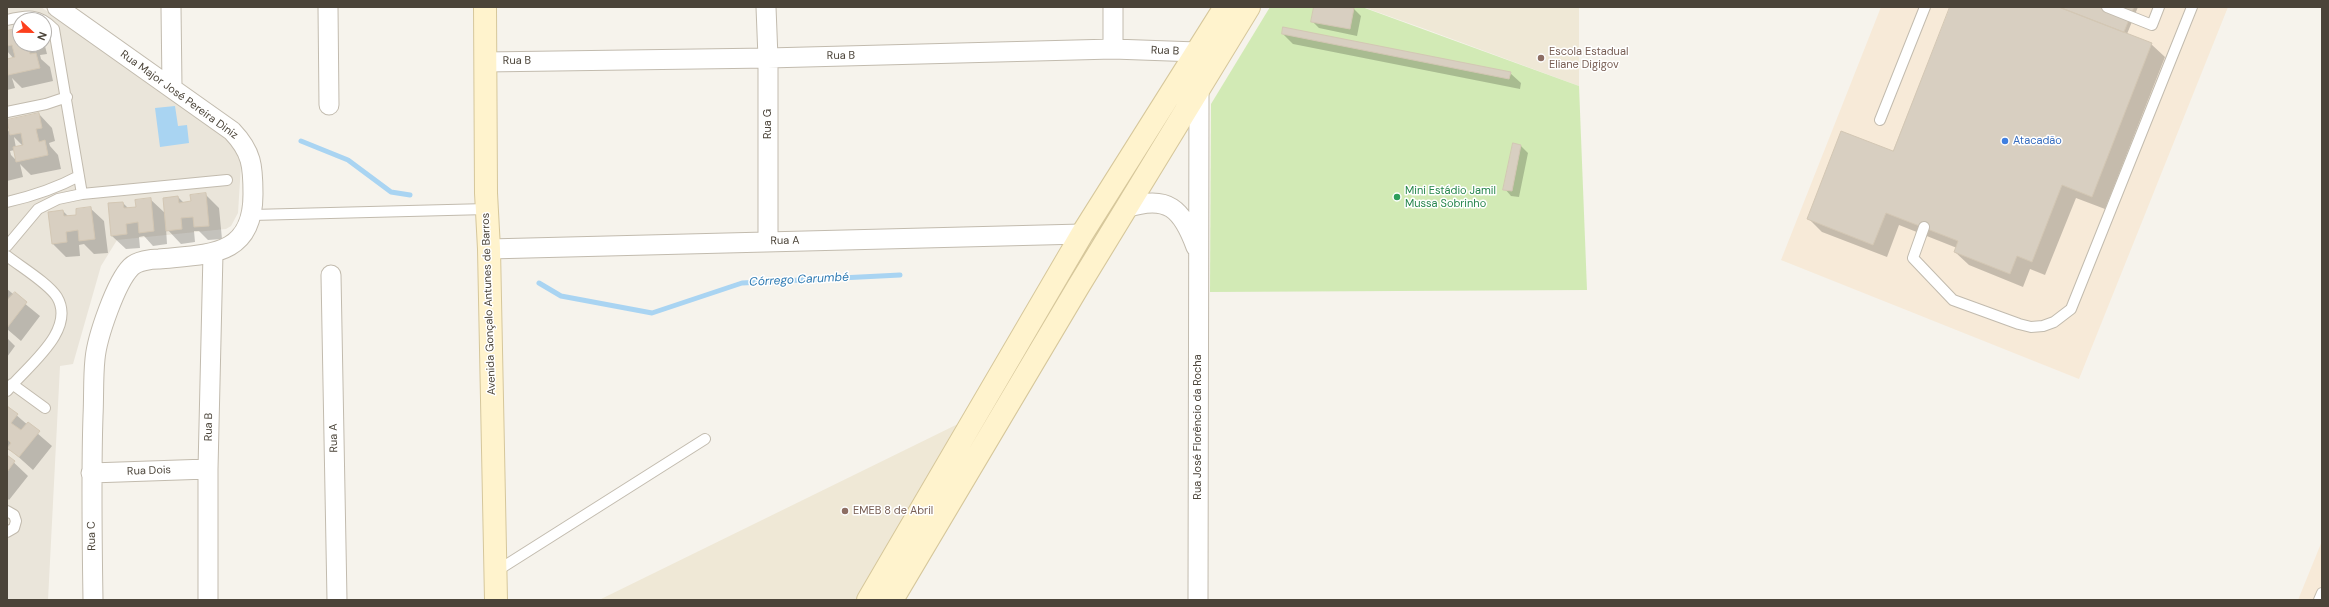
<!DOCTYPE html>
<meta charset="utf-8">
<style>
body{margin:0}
#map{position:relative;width:2329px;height:607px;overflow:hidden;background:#f6f3ec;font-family:"DM Sans",sans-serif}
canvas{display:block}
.frame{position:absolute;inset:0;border:8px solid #4b4439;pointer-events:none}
.north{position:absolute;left:12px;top:12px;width:40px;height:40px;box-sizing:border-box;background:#fff;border:1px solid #b7b4b0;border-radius:50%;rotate:112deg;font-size:11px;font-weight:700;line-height:16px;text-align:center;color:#4b4439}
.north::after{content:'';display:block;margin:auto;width:14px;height:18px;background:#fc3f1d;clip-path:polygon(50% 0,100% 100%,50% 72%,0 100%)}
</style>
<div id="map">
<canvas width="2329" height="607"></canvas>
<div class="frame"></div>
<div class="north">N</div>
</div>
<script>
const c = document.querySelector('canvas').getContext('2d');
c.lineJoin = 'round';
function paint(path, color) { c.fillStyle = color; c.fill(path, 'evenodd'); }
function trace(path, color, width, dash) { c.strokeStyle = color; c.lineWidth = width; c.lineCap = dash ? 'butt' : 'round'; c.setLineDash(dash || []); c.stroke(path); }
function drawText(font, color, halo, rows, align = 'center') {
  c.font = font + ' "DM Sans",sans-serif'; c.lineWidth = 3; c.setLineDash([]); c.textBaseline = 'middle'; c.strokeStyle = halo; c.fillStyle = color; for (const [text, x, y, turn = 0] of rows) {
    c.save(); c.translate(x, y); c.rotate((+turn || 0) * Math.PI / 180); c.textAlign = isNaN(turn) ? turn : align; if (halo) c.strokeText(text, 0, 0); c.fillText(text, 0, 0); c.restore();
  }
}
paint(new Path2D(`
 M7,7H41L225,135L233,144L241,165L238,213L231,226L226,229L117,240L101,266L73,364L60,366L48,600H7ZM20,20H44V44H20Z`), '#eae5da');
paint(new Path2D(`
 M1881,7H2228L2079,379L1781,260Z
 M2322,541V600H2298Z`), '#f7ead8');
paint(new Path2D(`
 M1363,7H1579V86L1425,29Z
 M962,422L858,600H599Z`), '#efe8d6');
paint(new Path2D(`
 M1270,7H1362L1579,86L1587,290L1210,292L1211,104Z`), '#d2eab5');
paint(new Path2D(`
 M175,106L178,126L187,125L189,143L160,147L155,108Z`), '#a9d4f2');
paint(new Path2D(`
 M1315,7L1354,9L1361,16L1357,36L1319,28L1312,21Z
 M1951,7H2138L2127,34L2151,44L2165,57L2105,209L2076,198L2045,275L2030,269L2023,287L1969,265L1955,252L1957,248L1899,225L1887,257L1822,232L1808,218L1894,152Z
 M20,29V44H44V42L47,54L40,55L41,59L50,67L53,81L22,88L12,78L15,88L7,90V53L8,60L14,59L7,51V32Z
 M1283,34L1510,73L1521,83L1520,89L1293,44Z
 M39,114L52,128L55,141L49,143L50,146L58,155L61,169L31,175L20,164L23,177L7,181V129L11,134ZM14,137L23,146L16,148ZM15,150L17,161L11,155L10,151Z
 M1521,146L1528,153L1519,197L1511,196L1505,189Z
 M205,194L219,208L222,239L208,240L199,231H194L195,242L181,244L166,228L167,244L153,246L144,236L139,237L140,248L126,249L112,236L123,203L129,209L137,208L150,199L166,214L178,197L184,203L192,202Z
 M90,208L104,221L108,253L94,254L84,244L79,245L80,256L66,257L53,244L63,211L69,217L77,216Z
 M7,289L40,316L21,341L7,329Z
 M7,338L15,346L7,357Z
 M7,407L52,446L33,470L13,452L7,449Z
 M7,456L28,476L9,500L7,498Z`), '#0003');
trace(new Path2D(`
 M301,141L348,160L391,192L410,195
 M539,283L561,296L652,313L742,283L900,275`), '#a9d4f2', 5);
const building = new Path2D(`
 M1314,7L1354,8L1350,29L1311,22Z
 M1950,7H2059L2152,43L2092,197L2062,185L2032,262L2017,256L2010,274L1954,252L1958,241L1886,213L1873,245L1807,219L1841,131L1893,151Z
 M2059,7H2134L2124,32Z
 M1283,27L1511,72L1509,79L1282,34Z
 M20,28V44H28L30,54L36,53L40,68L8,75L7,59L15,57L12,45L7,46V31Z
 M39,113L42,128L36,129L39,142L45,140L48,155L16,162L13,147L23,145L21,133L10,135L7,120Z
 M1513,143L1521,145L1512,191L1503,190Z
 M206,193L209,226L194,227L193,217L181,218L182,229L166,231L163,198L178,196L179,203L191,201L190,195Z
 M151,198L154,231L139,233L138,222L126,224L127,234L111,236L108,203L123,202L124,208L136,207L135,200Z
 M91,207L95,239L79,241L78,230L66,232L67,242L52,244L48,212L63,210L64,216L76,215V209Z
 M15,292L27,302L7,328V300Z
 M7,406L18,414L11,423L21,430L28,422L40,431L19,457L7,448L11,443L7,439Z
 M7,455L15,461L7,472Z`);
paint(building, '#d8cfc1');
trace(building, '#d3c7b4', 1);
const service = new Path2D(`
 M2107,7L2152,25L2159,7
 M7,20C27,15 39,13 54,29L82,194L227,180
 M7,112L46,104L67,97
 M1880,120L1925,7
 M7,202C33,196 55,189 79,176
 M252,215L487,209
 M1924,227L1913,258L1953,300L2019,324L2031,327L2043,326L2054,322L2071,309L2192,7
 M7,246L38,209L58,199L82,194
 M7,256C21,267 48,283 57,297C77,331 26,367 7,391
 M12,384L45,408
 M7,511L14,515L16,521L14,528L7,532
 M495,572L705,439
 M2319,600L2322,593`);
const minor = new Path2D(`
 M57,7L232,131C252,152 253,166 253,194C253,257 209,254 159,259C151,259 137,261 131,267C116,282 97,337 95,359C93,378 94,397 93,416C91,477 92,539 93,600
 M171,7L172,87
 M328,7L329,105
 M766,7L768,58V241
 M1113,7V49
 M485,62L768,58L1113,49L1197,52
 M1126,208C1168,194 1182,209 1196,247
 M489,249L1082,234
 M331,275L337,600
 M91,473L208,469
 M208,600V469L213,253
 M1198,600L1199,89`);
const secondary = new Path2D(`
 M485,7L486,193L489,249L496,600
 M868,600L1082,234L1225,7
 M892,600L1078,287L1249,7`);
trace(service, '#c2bbae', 12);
trace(minor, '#c2bbae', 21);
trace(secondary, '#d6c79b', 24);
trace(service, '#fff', 10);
trace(minor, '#fff', 19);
trace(secondary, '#fff3cd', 22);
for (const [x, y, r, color] of [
 [1541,58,4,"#8d6e63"],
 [2005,141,4,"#3f7fe0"],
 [1397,197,4,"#2e9e5b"],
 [845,511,4,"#8d6e63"]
]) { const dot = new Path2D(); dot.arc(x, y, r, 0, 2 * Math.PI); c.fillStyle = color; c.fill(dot); trace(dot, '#fff', 1.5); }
drawText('11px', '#4b4439', '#fff', [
 ["Rua B",1165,51,2],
 ["Rua B",841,56,-1],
 ["Rua B",517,61,-1],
 ["Rua Major José Pereira Diniz",179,95,36],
 ["Rua G",768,124,-90],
 ["Rua A",785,241,-1],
 ["Avenida Gonçalo Antunes de Barros",489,304,-92],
 ["Rua B",209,427,-89],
 ["Rua José Florêncio da Rocha",1198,427,-90],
 ["Rua A",334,438,-91],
 ["Rua Dois",149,471,-2],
 ["Rua C",92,536,-91]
]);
drawText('11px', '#785e54', '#fff', [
 ["Escola Estadual",1549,52],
 ["Eliane Digigov",1549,65],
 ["EMEB 8 de Abril",853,511]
], 'left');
drawText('11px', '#366cbe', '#fff', [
 ["Atacadão",2013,141]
], 'left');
drawText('11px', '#27864d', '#fff', [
 ["Mini Estádio Jamil",1405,191],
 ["Mussa Sobrinho",1405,204]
], 'left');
drawText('italic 12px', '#2e7ab2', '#fff', [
 ["Córrego Carumbé",799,280,-3]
]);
</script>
